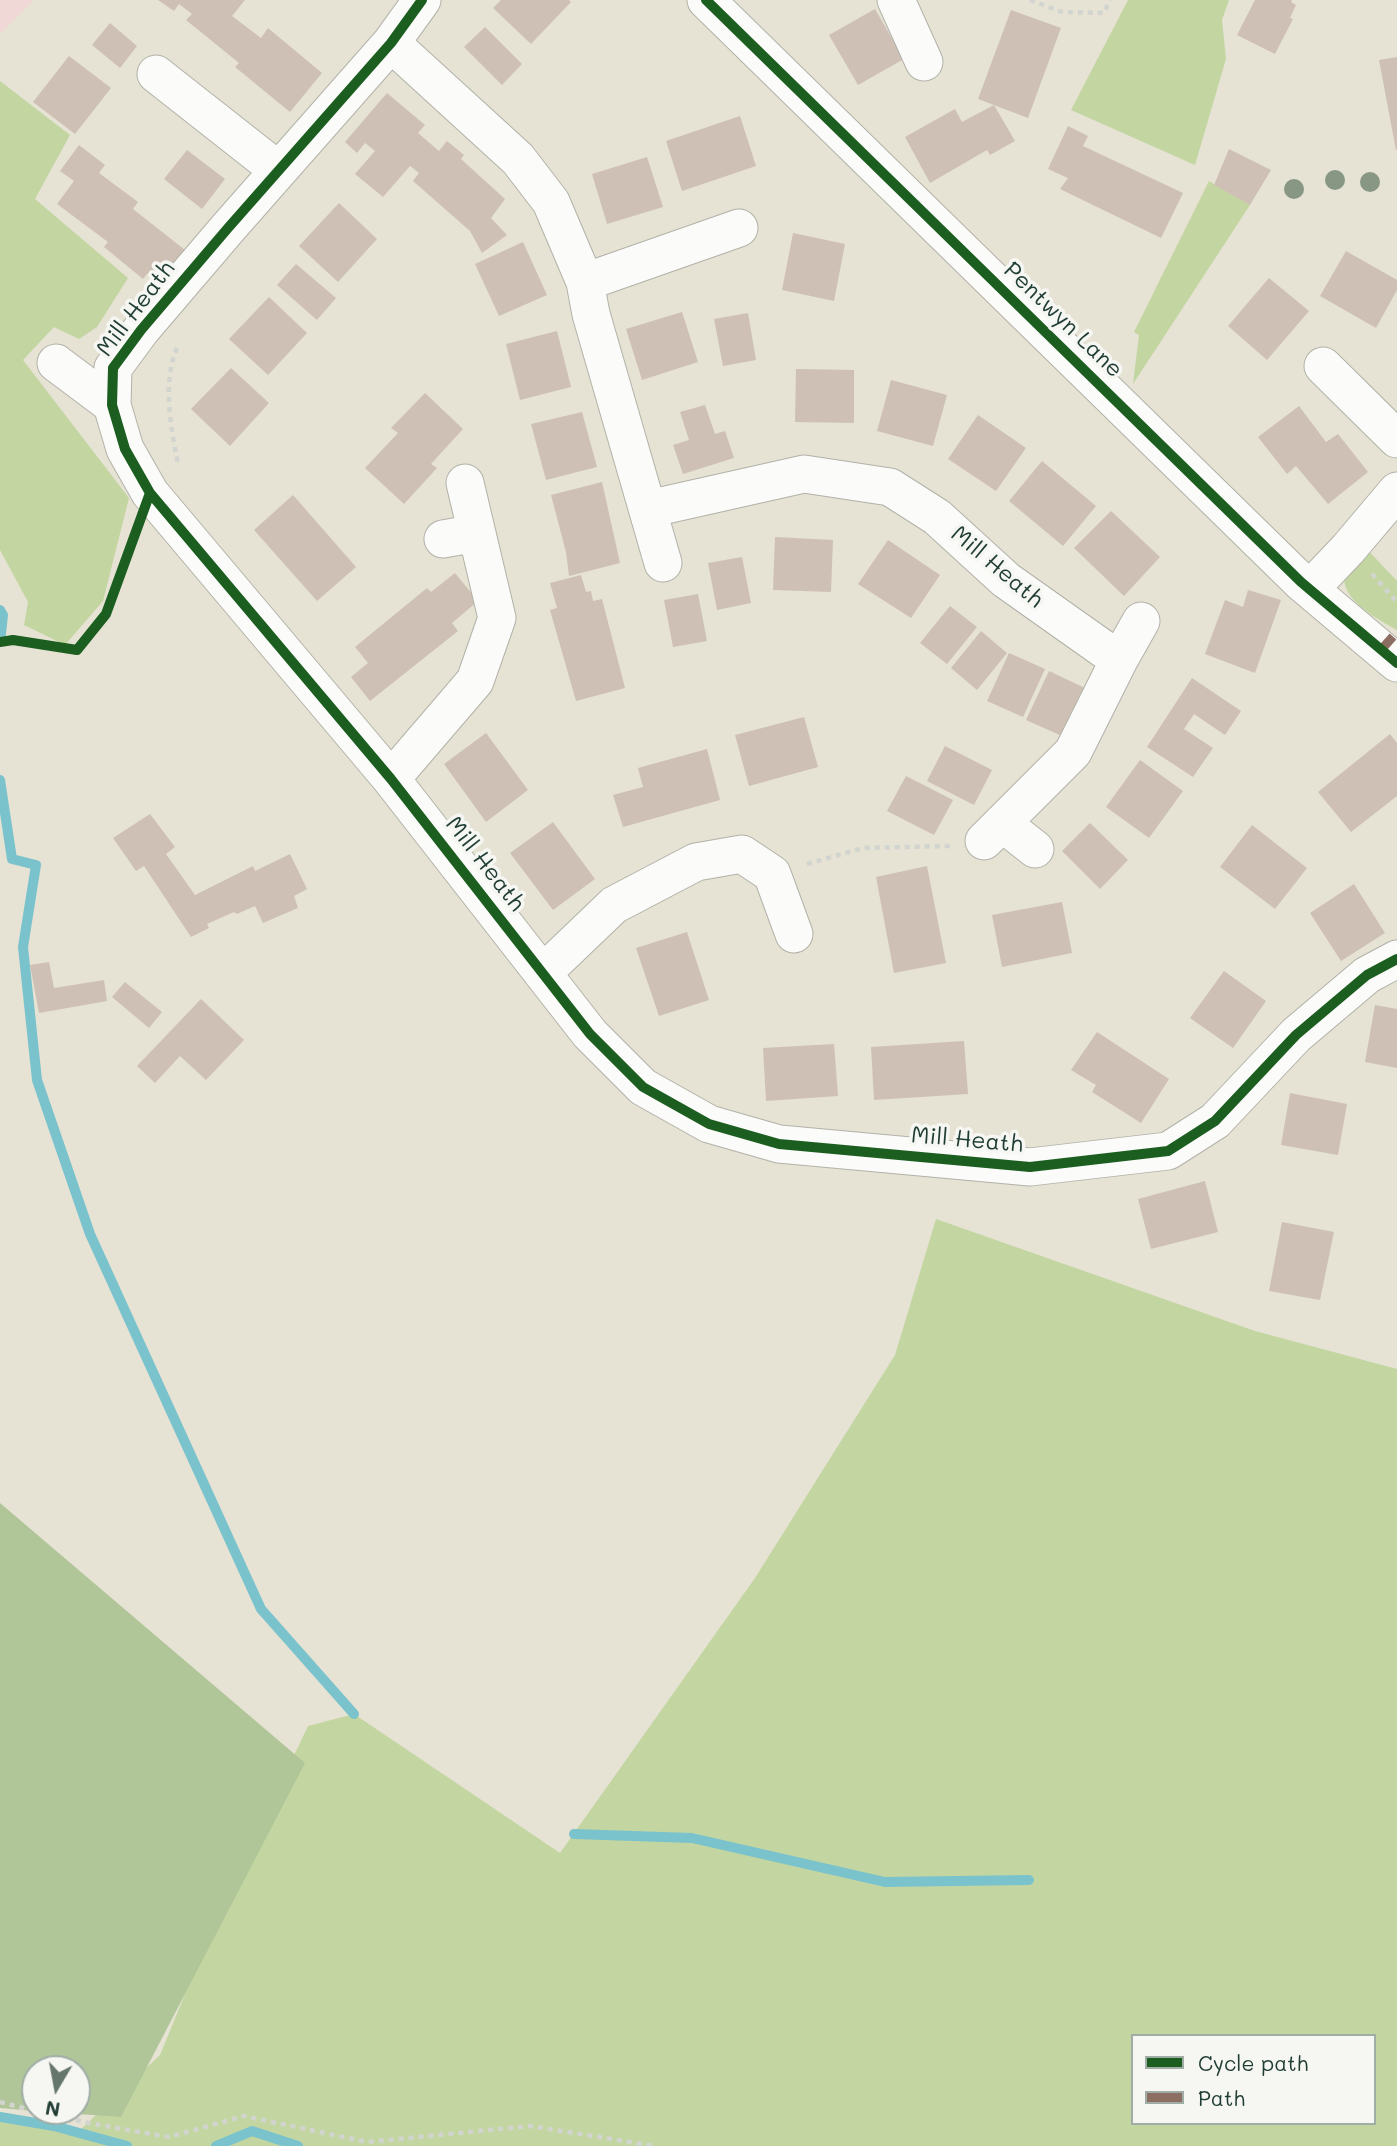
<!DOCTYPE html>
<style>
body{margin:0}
#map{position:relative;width:1397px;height:2146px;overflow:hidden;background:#e6e2d4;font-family:Mali,sans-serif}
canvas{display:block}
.legend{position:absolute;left:1131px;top:2034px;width:245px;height:91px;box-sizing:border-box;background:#f6f6f2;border:2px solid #a0aca6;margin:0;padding:9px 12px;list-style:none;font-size:21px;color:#1f3d34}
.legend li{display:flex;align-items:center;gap:14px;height:35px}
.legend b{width:35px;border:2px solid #a0aca6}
.north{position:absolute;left:21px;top:2055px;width:70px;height:70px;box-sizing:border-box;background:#f6f6f2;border:2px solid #a0aca6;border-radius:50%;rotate:190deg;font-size:19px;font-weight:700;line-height:28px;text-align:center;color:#1f3d34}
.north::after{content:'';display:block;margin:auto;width:24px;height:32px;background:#65776c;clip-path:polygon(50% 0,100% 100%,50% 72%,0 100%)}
</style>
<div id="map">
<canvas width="1397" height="2146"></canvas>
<ul class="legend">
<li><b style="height:9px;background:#1b5e20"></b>Cycle path</li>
<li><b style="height:9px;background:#8d6e63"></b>Path</li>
</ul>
<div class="north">N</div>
</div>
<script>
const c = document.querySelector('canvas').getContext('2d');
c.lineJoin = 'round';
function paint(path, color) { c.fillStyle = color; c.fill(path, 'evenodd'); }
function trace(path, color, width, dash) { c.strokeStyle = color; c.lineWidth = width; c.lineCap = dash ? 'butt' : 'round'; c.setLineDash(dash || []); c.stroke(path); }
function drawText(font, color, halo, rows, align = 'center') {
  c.font = font + ' Mali,sans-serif'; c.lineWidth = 7; c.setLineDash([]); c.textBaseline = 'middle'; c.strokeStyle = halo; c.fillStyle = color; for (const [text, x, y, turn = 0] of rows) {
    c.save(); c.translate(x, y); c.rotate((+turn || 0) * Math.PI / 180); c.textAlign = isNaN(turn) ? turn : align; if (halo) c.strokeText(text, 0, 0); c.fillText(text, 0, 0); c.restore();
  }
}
paint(new Path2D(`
 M0,0H34L0,34Z`), '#efd8d6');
paint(new Path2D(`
 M1128,0H1229L1222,20L1226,59L1195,165L1071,110Z
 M0,81L70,135L35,199L128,278L97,327L79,339L54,327L23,360L129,498L103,601L65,645L24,625L28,602L0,550Z
 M1209,181L1250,205L1133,384L1139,335L1134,332Z
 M1363,545L1397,581V630C1379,620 1338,599 1345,573C1347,564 1358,553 1363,545Z
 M936,1219L1255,1331L1397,1369V2146H0V2117L78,2132L160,2055L214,1923L308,1726L354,1714L560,1853L755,1578L895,1355ZM1133,2036H1374V2123H1133Z`), '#c3d6a1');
paint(new Path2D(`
 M0,1503L305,1763L121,2117L35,2111H77V2069H35V2111L0,2108Z`), '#b0c699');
trace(new Path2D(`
 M0,610L3,615L0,642
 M0,780L12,859L36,865L23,947L37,1080L90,1234L261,1609L354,1714
 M574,1834L692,1838L885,1882L1029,1880
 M0,2117L54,2126L127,2146
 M216,2146L252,2131L298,2146`), '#7ac3cd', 10);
paint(new Path2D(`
 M158,0H245L232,16L261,38L268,28L322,73L290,112L235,67L239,63L186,20L192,14L179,4L174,11Z
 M501,0H569L571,2L531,44L493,8Z
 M1255,0H1292L1291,2L1296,5L1290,18L1293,19L1275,54L1237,35Z
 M875,9L904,59L858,85L829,35Z
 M1011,10L1061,28L1028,118L994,105L1015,141L990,155L987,150L930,183L905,137L955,109L962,122L994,105L978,99Z
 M110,23L137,46L120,68L92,45Z
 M485,27L522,64L502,85L464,47Z
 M69,56L111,88L75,134L33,102Z
 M1397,57V150H1396L1379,60Z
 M387,93L425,125L418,133L439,151L447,141L464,155L461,159L505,199L491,218L507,235L482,253L470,231L413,181L419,173L410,166L383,197L355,174L375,151L365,143L357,153L345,142Z
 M740,116L756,166L682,191L666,141Z
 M1068,126L1088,136L1083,146L1183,193L1161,238L1060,189L1068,178L1048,169Z
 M79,145L105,165L99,173L138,202L133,209L185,250L159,282L148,273L143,279L104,247L108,242L57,204L74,181L60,171Z
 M1229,149L1271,170L1250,205L1214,185Z
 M187,150L225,179L202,209L164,179Z
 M647,157L663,207L607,224L592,174Z
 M339,203L377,239L338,282L299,246Z
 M793,233L845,244L834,301L782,290Z
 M523,242L547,295L499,316L475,264Z
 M1346,251L1397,280V290L1376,328L1320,296Z
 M296,264L336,298L317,320L277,285Z
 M1269,278L1309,311L1267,360L1228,326Z
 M269,297L307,333L268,375L229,339Z
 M682,312L698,362L642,380L626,329Z
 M748,313L756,360L723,366L714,319Z
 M557,331L571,387L520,400L506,344Z
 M231,368L269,403L230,446L191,409Z
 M796,369L854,370V423L795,422Z
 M891,380L947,395L933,446L877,431Z
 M425,393L463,429L431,464L437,468L404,504L365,468L398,433L391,428Z
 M705,405L715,434L725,431L734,458L683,474L673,445L689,440L680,412Z
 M1299,406L1326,442L1338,434L1368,472L1328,504L1296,466L1287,474L1258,437Z
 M582,412L597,467L546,480L531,424Z
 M978,415L1026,448L996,491L948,459Z
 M1042,461L1096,506L1063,546L1009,501Z
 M602,482L620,563L569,576L566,552L551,495Z
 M293,495L356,567L317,601L254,530Z
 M1111,511L1160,557L1124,596L1074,548Z
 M775,537L833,540L831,592L773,590Z
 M888,540L940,575L911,618L858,584Z
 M742,557L751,603L717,610L708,563Z
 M455,573L478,601L452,623L458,631L370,701L351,677L368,663L355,647L427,588L431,592Z
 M581,575L586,592L591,591L593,601L602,599L625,688L576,701L550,610L557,608L550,583Z
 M1248,590L1281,600L1255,673L1205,654L1225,600L1243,607Z
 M698,594L707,641L673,647L664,600Z
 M950,606L977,627L947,664L920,643Z
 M981,631L1007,653L977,690L951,668Z
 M1009,653L1045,669L1023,717L987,701Z
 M1049,671L1085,688L1062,736L1026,720Z
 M1192,678L1241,711L1225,735L1194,714L1184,729L1213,748L1193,777L1147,747Z
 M804,717L818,767L749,786L735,735Z
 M486,733L528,790L486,822L444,764Z
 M1390,734L1397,743V796L1351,832L1318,792Z
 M945,746L992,770L974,805L927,781Z
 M707,749L720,800L623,827L613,795L643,787L638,768Z
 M1140,760L1183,791L1149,838L1106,807Z
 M906,776L953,800L934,835L887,811Z
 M150,814L175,847L166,854L195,895L253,866L255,871L290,854L307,889L294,896L298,908L263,923L255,906L237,914L234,912L207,924L209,928L191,937L144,866L136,871L113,838Z
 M553,822L595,879L553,910L510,853Z
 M1090,823L1128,860L1100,889L1062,851Z
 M1252,825L1307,868L1275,909L1220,867Z
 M927,866L946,963L894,973L876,877Z
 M1354,884L1385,933L1341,961L1310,913Z
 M1062,902L1072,953L1002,967L992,915Z
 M687,932L709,1000L659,1016L636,948Z
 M49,962L54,988L104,980L107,1001L39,1013L30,965Z
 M1224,971L1266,1001L1233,1048L1190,1018Z
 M125,982L162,1012L149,1028L112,997Z
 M201,999L244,1040L206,1080L180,1056L155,1083L137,1066Z
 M1375,1005L1397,1009V1068L1365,1062Z
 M1097,1032L1169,1079L1141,1123L1092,1092L1096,1085L1071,1070Z
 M964,1041L968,1094L874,1100L871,1047Z
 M834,1044L838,1096L766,1101L763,1048Z
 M1290,1093L1347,1104L1338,1155L1281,1145Z
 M1205,1181L1218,1232L1151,1249L1138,1199Z
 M1282,1222L1334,1232L1320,1300L1269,1291Z`), '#cfc0b6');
const minor = new Path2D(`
 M422,0L391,43L228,228L141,330L113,368L112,405L125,449L150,493L391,779L590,1034L643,1087L709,1124L779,1144L1030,1167L1168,1151L1215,1121L1296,1035L1367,975L1397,959
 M706,0L1301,582L1397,663
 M896,0L924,62
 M391,43L518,159L551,202L585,282L591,314L663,563
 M156,74L278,170
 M585,282L739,228
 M56,363L112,405
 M1323,366L1397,439
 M648,509L804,474L890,487L937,517L1006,580L1119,660L1073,752L984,841
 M443,539L477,533
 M1310,589L1348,549L1397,491
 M1119,660L1141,621
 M391,779L475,681L497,618L465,483
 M1002,823L1035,849
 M544,972L614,905L696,862L742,854L772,874L794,934`);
trace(minor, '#b2b2a9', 39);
trace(new Path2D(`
 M1030,0L1062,12L1104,13L1110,0
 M177,348C162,383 171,428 178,464
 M1372,574L1397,602
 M807,864L863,848L950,846
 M0,2102L35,2111
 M37,2111L88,2123L169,2137L244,2116L367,2142L530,2126L655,2146`), '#d2d4cf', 4.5, [5, 5]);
trace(minor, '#fbfbf9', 37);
trace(new Path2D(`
 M1381,650L1397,632`), '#8d6e63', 9, [18, 9]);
trace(new Path2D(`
 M422,0L391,43L228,228L141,330L113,368L112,405L125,449L150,493L391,779L590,1034L643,1087L709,1124L779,1144L1030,1167L1168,1151L1215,1121L1296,1035L1367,975L1397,959
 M706,0L1301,582L1397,663
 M0,642L13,640L77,650L106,614L150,493`), '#1b5e20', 10);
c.fillStyle = '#879784';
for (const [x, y] of [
 [1335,180],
 [1370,182],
 [1294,189]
]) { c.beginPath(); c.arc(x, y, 10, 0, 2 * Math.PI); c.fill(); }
drawText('23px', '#1f3d34', '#f6f6f2', [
 ["Mill Heath",136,309,-53],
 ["Pentwyn Lane",1063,320,44],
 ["Mill Heath",997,567,40],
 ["Mill Heath",485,864,52],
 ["Mill Heath",967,1140,5]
]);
</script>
